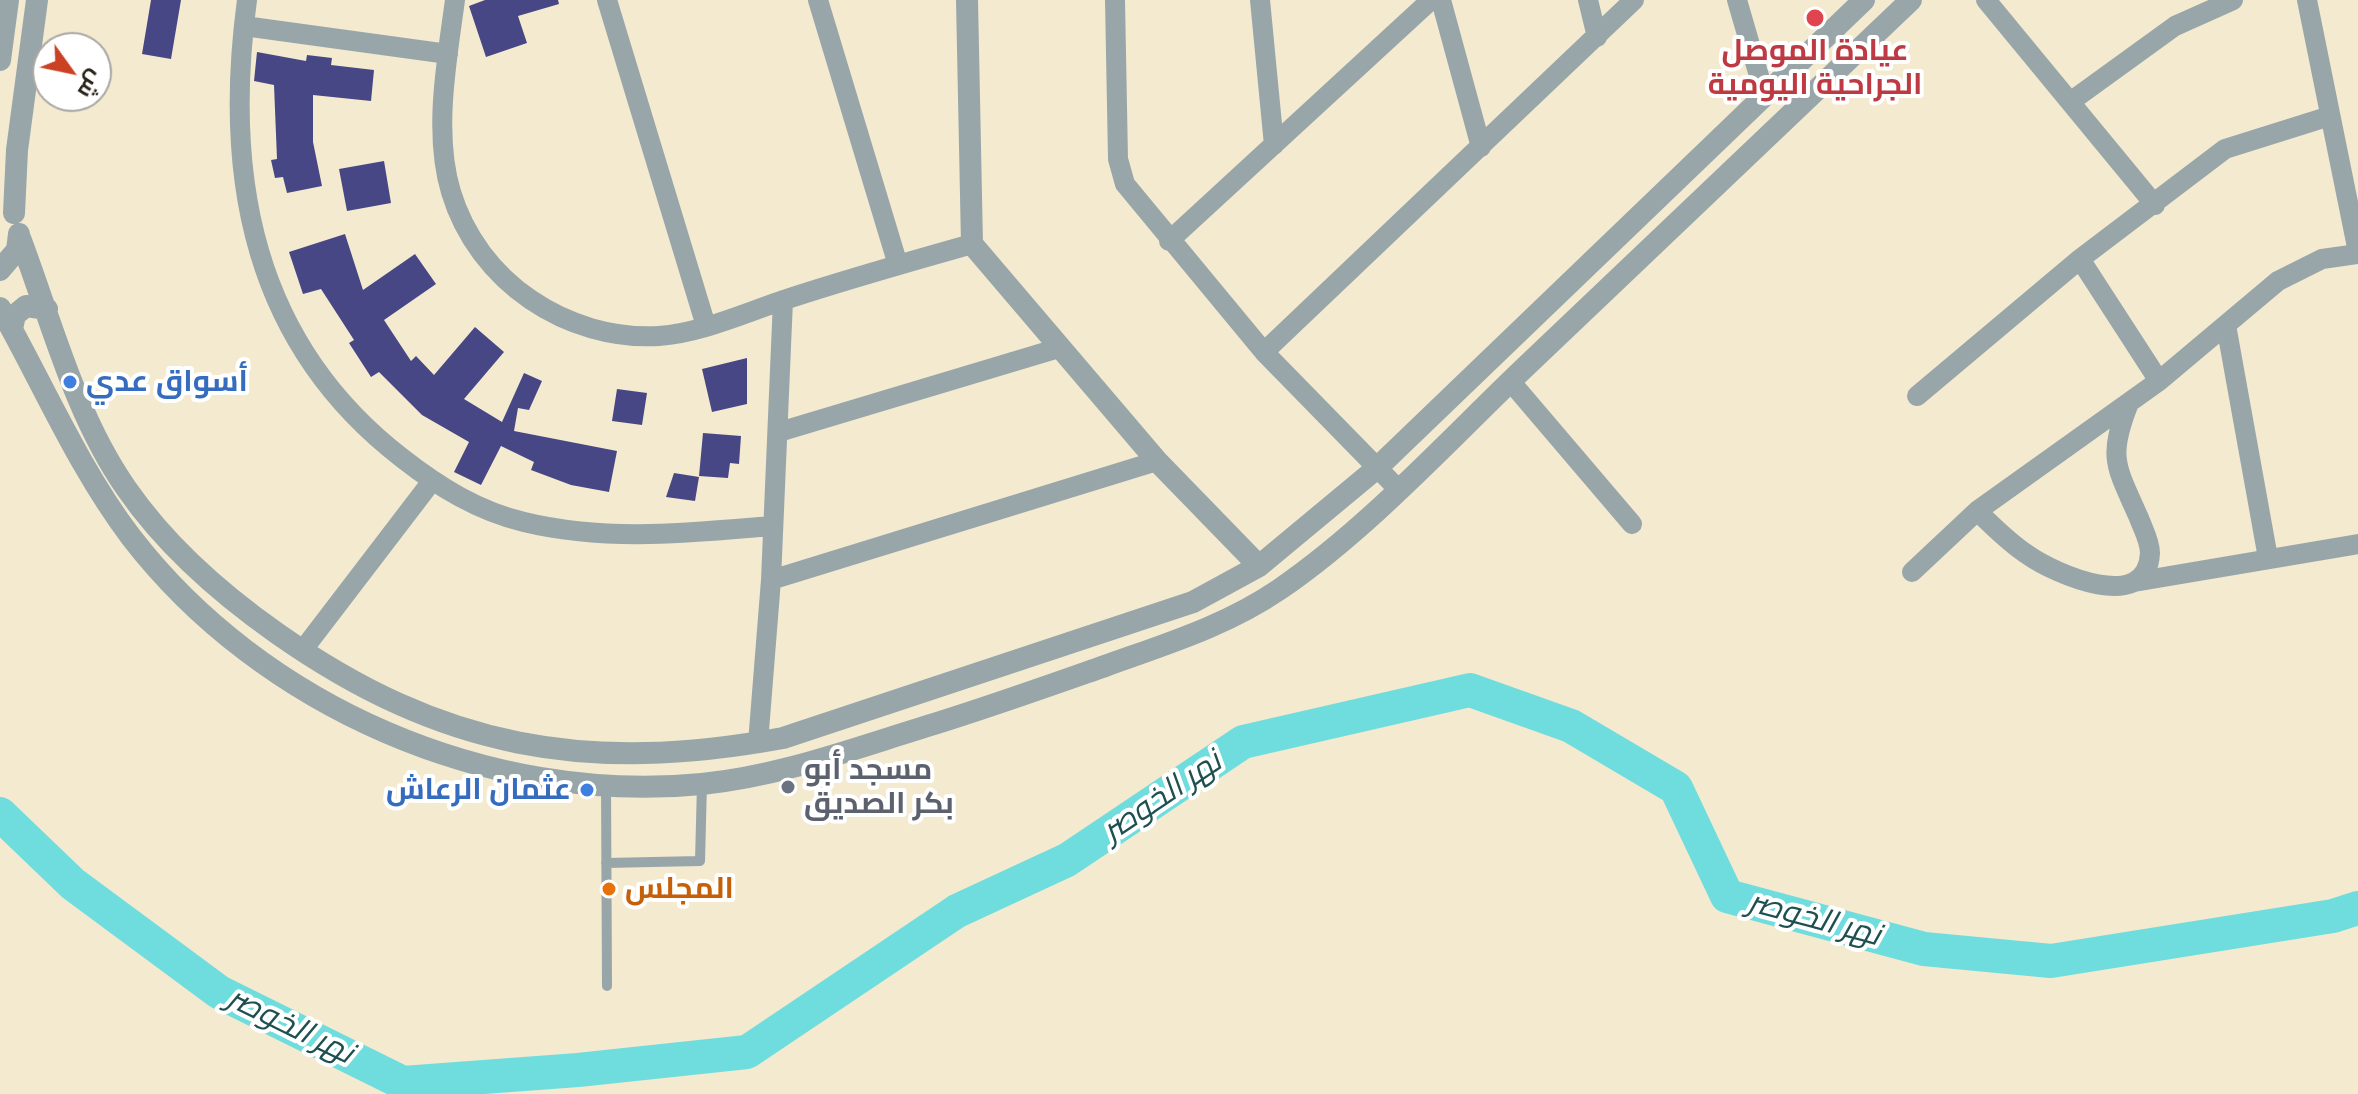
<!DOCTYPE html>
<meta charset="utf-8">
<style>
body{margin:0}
#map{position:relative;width:2358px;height:1094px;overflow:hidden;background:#f3ead0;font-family:Karla,Cairo,sans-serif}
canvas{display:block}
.north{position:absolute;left:32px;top:32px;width:80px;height:80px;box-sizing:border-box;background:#fff;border:2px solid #a9a7a3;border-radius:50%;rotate:123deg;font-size:22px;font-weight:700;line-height:32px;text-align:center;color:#27231a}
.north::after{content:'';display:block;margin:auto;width:28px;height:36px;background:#cb4123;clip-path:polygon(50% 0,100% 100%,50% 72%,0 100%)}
</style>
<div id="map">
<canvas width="2358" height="1094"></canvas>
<div class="north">ش</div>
</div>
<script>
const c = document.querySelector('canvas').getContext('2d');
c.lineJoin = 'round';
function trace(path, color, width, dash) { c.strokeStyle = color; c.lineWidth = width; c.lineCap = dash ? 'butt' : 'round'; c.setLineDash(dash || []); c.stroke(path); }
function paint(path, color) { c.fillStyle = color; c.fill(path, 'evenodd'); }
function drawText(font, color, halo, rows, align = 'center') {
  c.font = font + ' Karla,Cairo,sans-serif'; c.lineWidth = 8; c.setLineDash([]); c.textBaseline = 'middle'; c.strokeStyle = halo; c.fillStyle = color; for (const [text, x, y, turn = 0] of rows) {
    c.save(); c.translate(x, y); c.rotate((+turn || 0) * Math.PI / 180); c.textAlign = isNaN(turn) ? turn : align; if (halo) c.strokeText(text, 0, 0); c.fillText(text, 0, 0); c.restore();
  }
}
trace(new Path2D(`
 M0,814L73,884L219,992L403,1083L578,1070L747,1052L957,911L1067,860L1243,742L1470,690L1571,726L1676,788L1727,896L1924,949L2051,961L2333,916L2358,908`), '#6fdddd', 34);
paint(new Path2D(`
 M151,0H181L171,59L142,54Z
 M485,0H558L559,4L518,16L527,43L486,57L469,6Z
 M257,52L306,61L307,55L332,58L331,65L374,70L371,101L313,95V142L322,186L287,193L283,177L275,178L271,160L277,159L274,85L254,81Z
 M384,161L391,203L347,211L339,169Z
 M345,234L363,290L415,254L436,284L384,320L411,361L416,356L434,375L475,327L504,352L464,399L502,422L524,373L542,381L529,410L518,408L514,431L617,451L609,492L571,485L531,470L534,462L501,446L481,485L454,472L469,442L422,415L379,372L371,377L349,343L354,340L321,289L303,294L289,252Z
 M747,358V404L712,412L702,369Z
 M617,389L647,393L642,425L612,421Z
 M703,433L741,436L739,464L730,463L728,478L699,476Z
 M674,473L699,477L695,501L666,497Z`), '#474785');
trace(new Path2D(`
 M606,785L607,986
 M606,863L700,861L702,784`), '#98a6a9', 10);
trace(new Path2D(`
 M247,0C223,178 253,343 402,458C439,487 478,511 524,522C607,542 688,533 772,526
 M455,0C447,60 433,133 451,192C478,282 567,341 659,336C700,333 742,314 781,301C844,280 908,262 972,244
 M607,0L706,326
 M818,0L898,265
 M1115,0L1118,159L1125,184L1264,352L1398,489
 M1260,0L1274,145
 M1441,0L1481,147
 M1588,0L1597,37
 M1737,0L1764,93
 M1986,0L2155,205
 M2307,0L2358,252
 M244,26L448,54
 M2070,102L2175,26L2233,0
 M1169,241L1431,0
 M2080,259L2159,381
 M2226,325L2268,558
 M1264,352L1634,0
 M1511,382L1632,524
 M1917,396L2080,259L2225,149L2330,116
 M779,432L1059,348
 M1977,511C1993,526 2009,543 2028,555C2055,574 2147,615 2150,553C2150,541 2143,529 2139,518C2116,466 2107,458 2129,403
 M1912,572L1977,511L2159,381L2278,281L2322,259L2358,254
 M771,580L1157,461
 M2134,582L2358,544
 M302,651L432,481
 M758,743L771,580L783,300`), '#98a6a9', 20);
trace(new Path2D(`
 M967,0L972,244L1157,461L1259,566
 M0,60L8,0
 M14,213L17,150L37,0
 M20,238C51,320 75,415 126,488C166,546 221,594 278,634C442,749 587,774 783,738L1193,602L1259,566L1377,468L1864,0
 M0,270L17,250L19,234
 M0,308C43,384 78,467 131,537C262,707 489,805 702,784C782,776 858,747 934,724C992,706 1048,686 1105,666C1166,644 1226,626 1280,589C1366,530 1444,445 1520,372C1651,248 1781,124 1911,0
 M12,329L15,315L26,306L47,309`), '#98a6a9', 22);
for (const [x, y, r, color] of [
 [1815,18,10,"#e0444e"],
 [70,382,8,"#3f7fe0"],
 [788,787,8,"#6b7280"],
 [587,790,8,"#3f7fe0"],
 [609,889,8,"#e8710a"]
]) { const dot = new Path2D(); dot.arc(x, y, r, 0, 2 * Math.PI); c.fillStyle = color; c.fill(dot); trace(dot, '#fff', 3); }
drawText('bold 30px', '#be3a42', '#fff', [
 ["عيادة الموصل",1815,51],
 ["الجراحية اليومية",1815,85]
]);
drawText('bold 30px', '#366cbe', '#fff', [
 ["أسواق عدي",86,382],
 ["عثمان الرعاش",571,790,"right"]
], 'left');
drawText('bold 30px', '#5b616d', '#fff', [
 ["مسجد أبو",804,770],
 ["بكر الصديق",804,804]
], 'left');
drawText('bold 30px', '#c56008', '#fff', [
 ["المجلس",625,889]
], 'left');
drawText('italic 32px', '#1f5050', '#fff', [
 ["نهر الخوصر",1162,797,-34],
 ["نهر الخوصر",1814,919,15],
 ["نهر الخوصر",290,1026,26]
]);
</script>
